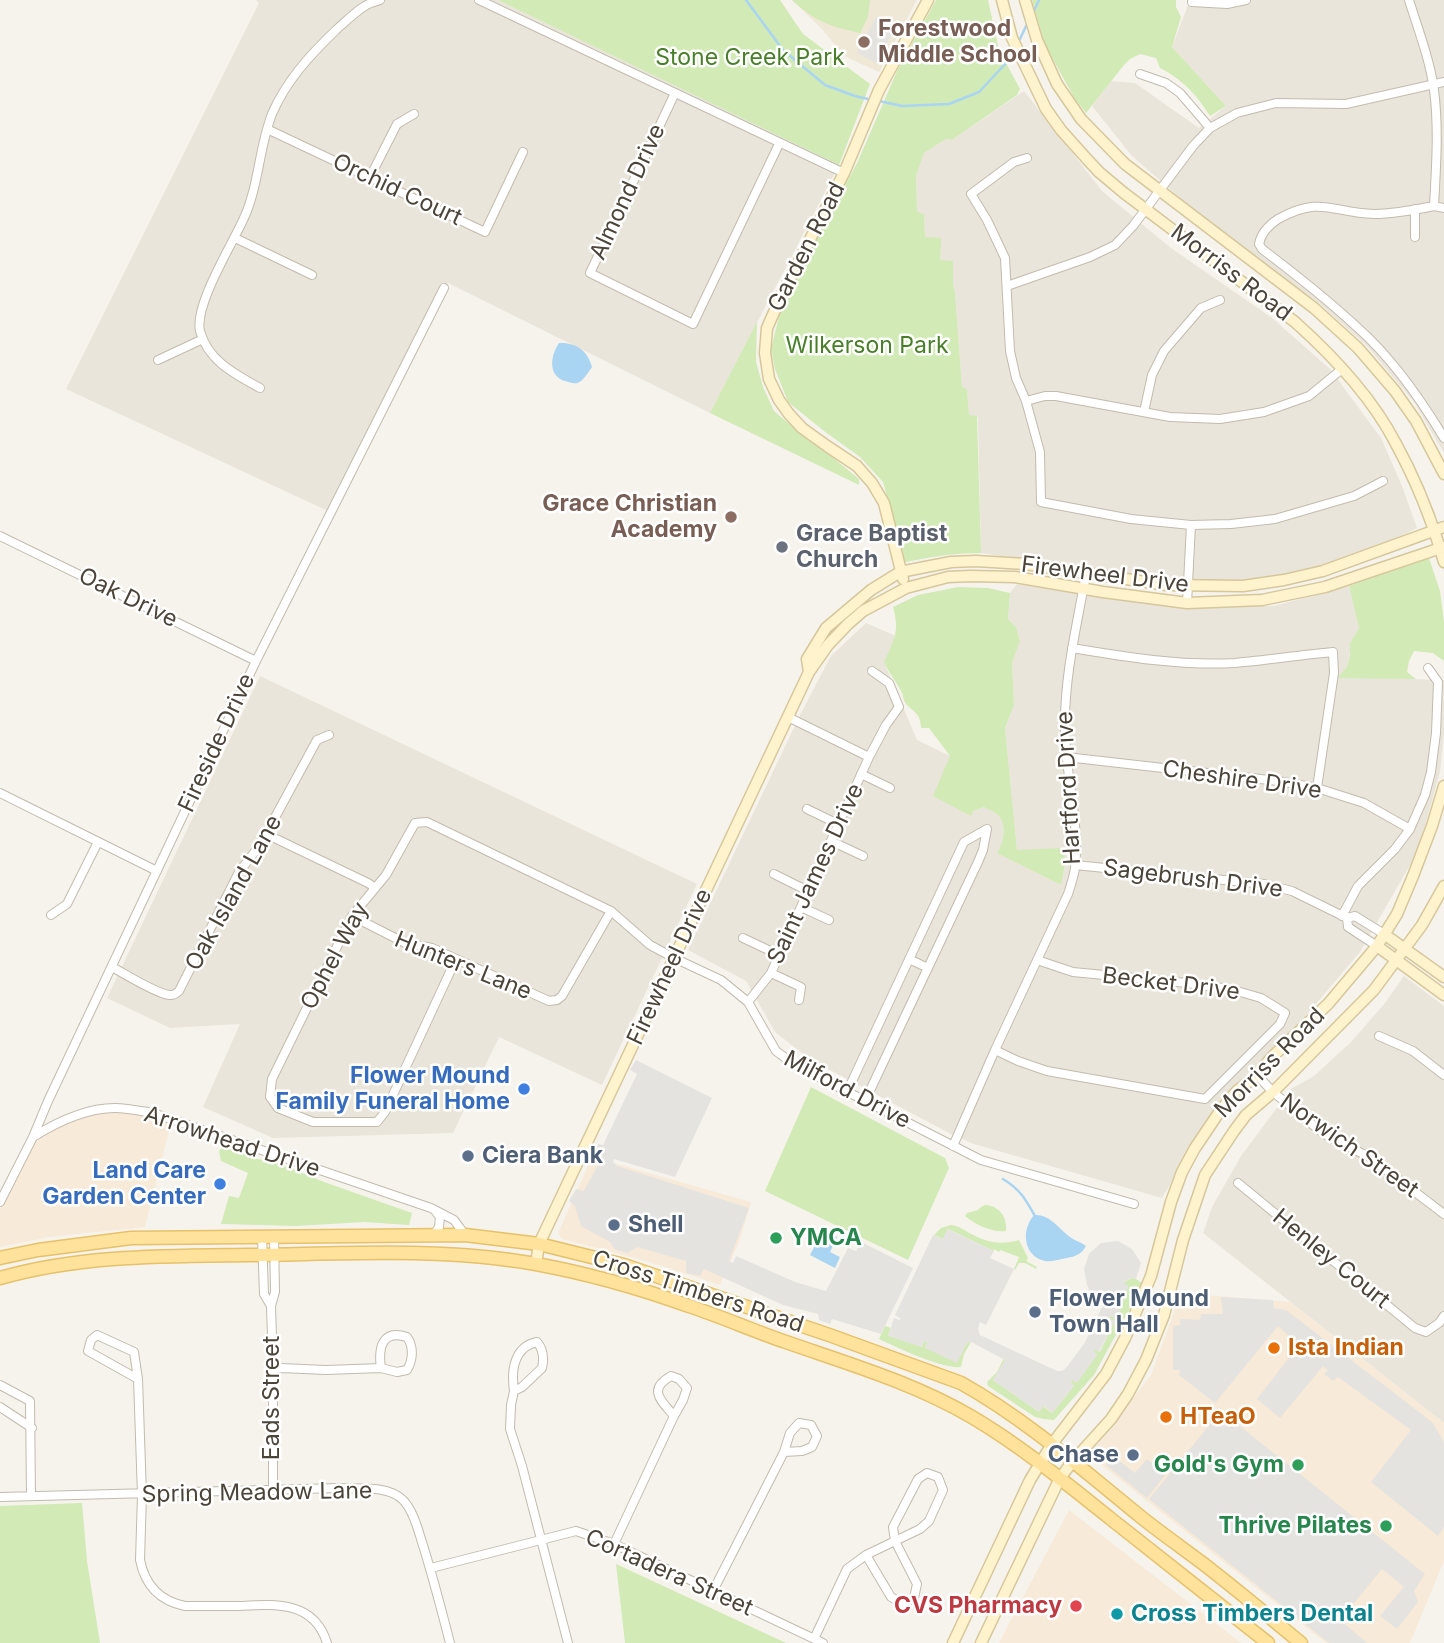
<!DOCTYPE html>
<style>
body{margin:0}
canvas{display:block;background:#f6f3ec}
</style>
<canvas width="1444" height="1643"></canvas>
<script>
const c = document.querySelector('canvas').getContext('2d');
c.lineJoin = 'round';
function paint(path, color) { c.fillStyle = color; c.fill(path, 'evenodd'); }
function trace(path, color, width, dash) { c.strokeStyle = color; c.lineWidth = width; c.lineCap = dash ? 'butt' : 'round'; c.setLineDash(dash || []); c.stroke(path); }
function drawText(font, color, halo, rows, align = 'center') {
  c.font = font + ' Inter,sans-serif'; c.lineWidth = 5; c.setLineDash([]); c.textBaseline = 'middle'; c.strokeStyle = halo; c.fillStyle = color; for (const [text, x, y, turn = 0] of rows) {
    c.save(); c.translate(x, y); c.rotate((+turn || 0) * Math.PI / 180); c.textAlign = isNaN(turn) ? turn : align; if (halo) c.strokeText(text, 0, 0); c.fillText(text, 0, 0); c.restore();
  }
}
paint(new Path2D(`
 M256,0H498L839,165L710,413L448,283L330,512L66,389L259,3Z
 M1190,0H1444V453L1414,402L1367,346L1320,304L1194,210L1132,156L1092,106L1111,81L1135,83L1199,128L1226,106L1172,47Z
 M1024,91L1102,191L1171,248L1272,318L1330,369L1381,438L1402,486L1417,528L1374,549L1299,574L1226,582L1112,573L981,553L978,417L969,416L967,389L962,387L955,292L953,285V262L940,261L925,237L924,214L917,213L916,176L924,153L946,139L952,140Z
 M1017,584L1071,593L1174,605L1274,606L1349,586L1359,628L1350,643V652L1347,667L1338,677L1444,680V732L1440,772L1418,851L1360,952L1303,1019L1204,1127L1162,1198L974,1144L951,1134L811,1060L775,1032L746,981L688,950L801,713L831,656L866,623L896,636L884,662L917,740L950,756L971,815L973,811L984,807L997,812L1003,823L1004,835L1002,847L998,853L1061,885L1065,865L1017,850L1005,728L1014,705L1012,663L1020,641L1016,627L1008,619L1010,593Z
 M260,676L697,884L602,1085L499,1037L453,1133L273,1138L203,1107L240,1024L170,1028L107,998Z
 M1404,976L1444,1006V1423L1203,1233L1212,1207L1241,1156L1291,1089L1314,1076L1351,1042L1385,1003Z`), '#eae5da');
paint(new Path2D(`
 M116,1112L143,1114L171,1123L145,1227L49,1237L0,1247V1209L19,1168L31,1149L40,1138L78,1117L93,1113Z
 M592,1157L751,1202L739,1242L720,1285L646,1261L562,1239L558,1233Z
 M1181,1293L1290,1302L1444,1423V1561L1410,1643H1326L1089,1455L1151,1375Z
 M1069,1510L1241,1643H999Z`), '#f7ead8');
paint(new Path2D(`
 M792,0H917L879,72L844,56L822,29Z`), '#efe8d6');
paint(new Path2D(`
 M498,0H780L803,34L870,84L839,165Z
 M792,0H870L868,17L860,33C829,26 816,22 792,0Z
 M936,0H988L999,50L1020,89L1017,95L952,140L946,139L924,153L916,176L917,212L924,214L925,237L941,238L940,260L953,261V285L955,292L962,387L967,389L969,415L977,416L981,553C954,553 929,557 902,563L894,521L883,482L860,457L824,431L788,402L775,369L771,349L781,308L858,161L898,69Z
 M1032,0H1176V7L1181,17L1172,47L1226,106L1210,116C1196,94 1183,80 1160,68L1156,58L1140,54L1130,59L1124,65L1086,113L1075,99L1045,45Z
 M757,322L756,362L763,387L774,411L809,441L827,453L859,479V485L710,413Z
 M1429,558L1440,591L1444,622V661L1433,653L1414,651L1409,661L1407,672L1416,679L1337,678L1347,667L1350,655V643L1359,628L1349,586Z
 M958,587L988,588L1010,593L1008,619L1016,627L1020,641L1012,663L1014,705L1005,728L1017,850L1064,848L1065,865L1061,885L997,853C1005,842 1008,820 994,812C991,810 987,809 984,807L973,811L971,816L933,796L950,756L929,728H921C920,713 916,714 906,704C903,700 904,698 902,693C897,682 889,674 884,662C894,640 900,632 893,607L918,595Z
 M811,1087L945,1158L949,1168L908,1260L765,1191Z
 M226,1142L247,1147L257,1159L273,1161L324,1182L412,1213L409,1225L364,1222L296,1226L221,1224L229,1196L239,1198L248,1173L221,1161L219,1151Z
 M985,1205C1000,1206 1007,1217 1006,1231C993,1233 976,1225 965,1216L967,1213L978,1210L981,1207Z
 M951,1225C960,1226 965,1231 973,1235C988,1243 1003,1245 1019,1240L1028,1258L1026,1261L1037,1267L1036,1269L1025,1263H1019L1015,1270L1014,1269L1019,1257L1000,1250L999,1252L994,1249V1251L948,1229L943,1239L934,1235L941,1228Z
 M1132,1278L1136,1279L1142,1283L1138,1294L1094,1375L1054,1420L1044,1419L1035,1417L988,1386L987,1382L997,1372L1004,1358L1005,1362L993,1380L1039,1412L1043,1406L1052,1413L1074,1386L1070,1382L1097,1355L1092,1351L1093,1349L1100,1352L1114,1322L1109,1318L1110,1316L1116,1318L1122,1283Z
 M885,1326L891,1328L888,1335L922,1347L924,1341L928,1342L925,1348L971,1342L964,1354L961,1367C942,1369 898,1348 879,1339Z
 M82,1503L87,1561L100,1643H0V1506Z
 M616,1564L786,1643H625Z`), '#d2eab5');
paint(new Path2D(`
 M876,17L896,27L876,63L857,53Z
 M636,1060L712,1098L675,1177L614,1159L613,1162L617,1166L749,1208L729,1261L733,1263L736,1256L795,1282L826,1291L848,1248L856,1251L861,1242L913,1268L881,1334L832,1319L830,1324L819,1320L818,1314L783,1305L704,1269L700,1276L686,1273V1261L637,1247L627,1253L614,1249L610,1242L581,1226L575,1206L569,1201L576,1189L584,1191L598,1165L599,1159L593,1155L598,1144L603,1145L637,1074L630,1070Z
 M947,1229L994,1251L990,1258L1014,1269L986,1325L980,1322L978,1329L980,1335L1057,1371H1062L1066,1368L1084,1344L1105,1301L1102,1294L1097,1297H1092L1087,1285L1084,1269L1089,1254L1101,1243L1118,1241L1132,1249L1141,1263L1136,1279L1132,1278L1123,1282L1128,1285V1288L1117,1319L1110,1316L1109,1318L1115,1321L1099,1352L1093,1349L1097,1355L1077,1383L1072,1380L1070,1381L1074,1386L1052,1413L1044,1406L1039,1412L993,1380L1005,1360L971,1342L967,1343L957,1363L925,1348L927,1342L924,1341L922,1347L888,1336L894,1318L899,1320L901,1319L895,1315L933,1235L943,1239Z
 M1221,1297L1273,1300L1274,1308L1286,1310L1432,1422L1444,1442V1527L1438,1536L1371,1482L1411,1430L1338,1377L1333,1381L1324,1374L1328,1370L1323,1366L1280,1418L1257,1399L1299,1345L1278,1326L1215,1403L1179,1375L1180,1370H1173V1326L1180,1325V1319L1200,1320L1201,1314H1223Z
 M1221,1411L1425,1574L1414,1591L1418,1602L1397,1629L1380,1616L1404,1587L1382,1569L1340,1620L1367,1643H1329L1149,1499Z
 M1113,1456L1135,1473L1147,1459L1166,1474L1147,1498L1106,1465Z`), '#e5e3e0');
paint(new Path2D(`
 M559,343C576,342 588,351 592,367C589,371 585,378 581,381C576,385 571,383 565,381C548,376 550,356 559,343Z
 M1034,1215C1050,1214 1058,1228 1070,1237C1075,1241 1081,1242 1086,1246C1081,1256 1072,1257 1062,1259C1056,1260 1051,1262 1045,1261C1023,1256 1021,1230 1034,1215Z
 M823,1230L837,1237L830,1252L840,1257L835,1268L810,1255Z`), '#a9d4f2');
trace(new Path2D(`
 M746,0L783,50L825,85L855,96L872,100
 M1033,13L1039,0
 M1019,41L1028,22
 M879,101L902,106L949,104L979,92L1008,61L1014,50
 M1003,1179C1021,1190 1026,1200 1036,1218`), '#a9d4f2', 2.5);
const street = new Path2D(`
 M479,0L844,173
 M1409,0C1418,29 1430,60 1434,90C1439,128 1436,168 1434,206
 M1192,2L1227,4L1246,0
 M1140,74L1166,83L1180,93L1210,128
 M675,93L590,273L693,324L779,144
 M267,129L485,232L523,152
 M1027,158L1014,162L971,194L987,220L1005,258L1010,351L1016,378L1026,401L1040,452L1041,502L1131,519L1191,525L1231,524L1275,519L1354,496L1383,481
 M370,177L397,124L414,114
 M1444,208L1434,206C1419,209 1389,214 1374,214C1332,213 1322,195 1278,219C1269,225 1261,233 1259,244L1262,249C1295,274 1328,300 1358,328C1393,359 1420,398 1444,438
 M1415,209V237
 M235,238L312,275
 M1007,286L1090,257L1115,245L1133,226L1193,146L1210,128L1237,113L1276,103L1346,104L1444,82
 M158,360L203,339
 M260,388C235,374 208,361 200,331C194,305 233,243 244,218C259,185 259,147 272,114C286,81 310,55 336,30C345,22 355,12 365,6C369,3 375,2 380,0
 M1026,401L1045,396H1056L1170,417L1220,419L1264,412L1309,396L1342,369
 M1144,412L1152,375L1164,351L1201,308L1220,300
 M0,536L256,661
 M1187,603L1191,525
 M1072,648C1125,657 1181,666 1235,663C1268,660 1300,655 1333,652L1334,673L1317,788
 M788,717L869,757
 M1066,757L1278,781L1317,788L1364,803L1410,829
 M861,774L890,788
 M0,793L157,871
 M807,809L838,824
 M266,834L368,883L374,887
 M831,841L863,856
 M1075,865L1264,884L1292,891L1347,918L1355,916L1384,934
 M774,874L808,891
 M801,907L829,920
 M51,915L67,904L98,842
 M352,916L405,943L432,948L549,1001L557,1000L562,996L611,911
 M1342,916L1358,886L1395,849L1410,829L1425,795L1431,772L1436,733L1438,682L1428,668
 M1347,918L1348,927L1377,946
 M743,938L779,955
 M456,959L385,1112L377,1122H313L278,1108L270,1097L272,1079L352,916L386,875L415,823L427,822L611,911L650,945L674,958L721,980L748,1002L776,1051L795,1065L981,1160L1134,1204
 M909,959L928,968
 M112,967C125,974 155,993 169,995C175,995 175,994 179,991L239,872L254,853L266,834L317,740L329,735
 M771,973L801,987L799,1000
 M748,1002L771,973L869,757L886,725L899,707L889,683L872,671
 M1379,1036L1413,1051L1444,1075
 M995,1050L1018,1061L1047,1071L1205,1099L1280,1024L1285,1013L1261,998L1230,989L1187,983L1073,972L1037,960
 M1257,1075L1273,1092L1324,1134L1369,1157L1444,1214
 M847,1092L964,842L987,829L983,850L978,862L865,1101
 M33,1137C57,1122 86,1108 115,1108C127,1108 141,1111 153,1113L431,1208L454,1220L465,1235
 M953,1146L995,1050L1068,894C1071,885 1074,876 1075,868C1080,821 1065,775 1065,728C1064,677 1077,625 1086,574
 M1238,1183L1415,1328L1426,1332L1439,1323L1444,1316
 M0,1202L33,1137L48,1101L256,661L444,288
 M433,1236L439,1227L440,1217L436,1212
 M262,1237L264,1294L271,1306
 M97,1335L134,1352L138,1379L88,1351L91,1340Z
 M273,1369L281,1368L326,1370L381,1368L397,1372L407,1370C413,1360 414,1347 407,1337C382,1329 378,1348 381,1368
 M671,1376L679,1379L687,1388L683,1400L674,1416C661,1400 647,1390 671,1376Z
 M138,1379L142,1495L140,1560C145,1585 160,1601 185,1606C203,1606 222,1606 240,1606C276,1604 314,1601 327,1643
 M0,1385L30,1401L31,1496
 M514,1391C511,1370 514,1347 537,1342C544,1350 544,1359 542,1368L522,1387L514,1391L511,1405L510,1429L522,1466L568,1643
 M0,1407L32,1428
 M927,1473L938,1477L943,1490L929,1521L920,1529L895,1541L893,1527L918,1479Z
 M273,1490V1369L271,1306L275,1292L274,1237
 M0,1497L340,1488C359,1489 388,1485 403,1500C412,1509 417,1526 421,1539C432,1573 441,1608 450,1643
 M614,1544L674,1416
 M431,1568L576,1531L614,1544L823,1643
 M713,1591L784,1452L802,1451L812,1447L817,1436L811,1425L799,1423L790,1433L784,1452
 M814,1639L847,1569L866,1555L895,1541L917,1584L914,1598L903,1604L891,1597L866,1555`);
const secondary = new Path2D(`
 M1002,0L1012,38L1046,109L1061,130L1086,158L1099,172L1124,193L1295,322C1333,356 1371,396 1395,442C1416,480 1432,520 1444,562
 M1025,0L1037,40L1057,84L1081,119L1125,164L1314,308L1358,348L1395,391L1416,421L1444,474
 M903,579L884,503L872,483L857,466L827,446L802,428L789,414L779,400L769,379L765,353L767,328L783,292L844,173L879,90L928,0
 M809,672L807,659L826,628L871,590L900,572L951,562L976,561L1025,564L1166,585L1243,586L1284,580L1323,571L1444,527
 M1384,934L1444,977
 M1377,946L1444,995
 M536,1264L539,1244L809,672L828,645L848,624L863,611L906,588L948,577L970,576L1015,577L1103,592L1187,603L1262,600L1325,587L1444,547
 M953,1643L1030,1480L1052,1444L1106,1374L1125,1338L1151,1276L1171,1202L1182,1172L1195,1148L1220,1111L1237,1091L1257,1075L1272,1057L1328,1004L1377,946L1397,914L1413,876L1432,826L1444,786
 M981,1643L1060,1478L1073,1461L1111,1419L1128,1394L1146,1360L1164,1315L1183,1240L1205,1175L1234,1131L1246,1115L1273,1092L1374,990L1422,925L1444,886`);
const primary = new Path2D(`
 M0,1258L38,1250L131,1238L465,1235L498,1239L539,1244L624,1265L832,1336L961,1383C1027,1420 1083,1470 1141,1517C1161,1533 1181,1547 1201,1562C1235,1588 1268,1616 1301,1643
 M0,1278C80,1255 164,1256 247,1255C343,1254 441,1247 536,1264C585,1273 642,1289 689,1306C722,1317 754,1331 786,1342C849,1364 914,1383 972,1417C1021,1446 1066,1483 1111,1519C1163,1560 1216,1602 1268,1643`);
trace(street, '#c2bbae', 10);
trace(secondary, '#d6c79b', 13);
trace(primary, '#e6c16a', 15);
trace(street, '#fff', 8);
trace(secondary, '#fff3cd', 10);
trace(primary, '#ffe39c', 12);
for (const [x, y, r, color] of [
 [864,42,7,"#8d6e63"],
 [731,517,7,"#8d6e63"],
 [782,547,7,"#6b7280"],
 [524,1089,7,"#3f7fe0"],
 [468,1156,7,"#5c6f8a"],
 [220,1184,7,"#3f7fe0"],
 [614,1225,7,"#5c6f8a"],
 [776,1238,7,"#2e9e5b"],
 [1035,1312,7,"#5c6f8a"],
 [1274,1348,7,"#e8710a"],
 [1166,1417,7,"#e8710a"],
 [1133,1455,7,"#5c6f8a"],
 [1298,1465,7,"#2e9e5b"],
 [1386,1526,7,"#2e9e5b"],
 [1076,1606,7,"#e0444e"],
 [1117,1614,7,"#0f9aa8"]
]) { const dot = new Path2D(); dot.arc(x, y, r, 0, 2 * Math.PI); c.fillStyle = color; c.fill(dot); trace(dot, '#fff', 2.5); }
drawText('bold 23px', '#785e54', '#fff', [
 ["Forestwood",878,29],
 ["Middle School",878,55],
 ["Grace Christian",717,504,"right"],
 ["Academy",717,530,"right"]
], 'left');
drawText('23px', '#4a7f2a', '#fff', [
 ["Stone Creek Park",750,58],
 ["Wilkerson Park",867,346]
]);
drawText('23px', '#4b4439', '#fff', [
 ["Orchid Court",397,190,25],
 ["Almond Drive",628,192,-65],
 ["Garden Road",807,247,-63],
 ["Morriss Road",1231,273,37],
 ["Firewheel Drive",1105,575,7],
 ["Oak Drive",128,598,26],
 ["Fireside Drive",217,743,-65],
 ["Cheshire Drive",1242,780,8],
 ["Hartford Drive",1069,788,-93],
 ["Saint James Drive",816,874,-65],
 ["Sagebrush Drive",1193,879,7],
 ["Oak Island Lane",234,893,-61],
 ["Ophel Way",335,956,-62],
 ["Hunters Lane",463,966,22],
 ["Firewheel Drive",670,967,-65],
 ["Becket Drive",1171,984,7],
 ["Morriss Road",1270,1063,-45],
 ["Milford Drive",847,1090,28],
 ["Arrowhead Drive",232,1142,18],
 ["Norwich Street",1349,1146,35],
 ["Henley Court",1331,1259,39],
 ["Cross Timbers Road",698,1292,18],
 ["Eads Street",272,1398,-90],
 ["Spring Meadow Lane",257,1493,-1],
 ["Cortadera Street",669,1573,24]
]);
drawText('bold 23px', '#5b616d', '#fff', [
 ["Grace Baptist",796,534],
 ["Church",796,560]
], 'left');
drawText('bold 23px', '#366cbe', '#fff', [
 ["Flower Mound",510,1076],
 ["Family Funeral Home",510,1102],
 ["Land Care",206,1171],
 ["Garden Center",206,1197]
], 'right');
drawText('bold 23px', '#4e5e75', '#fff', [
 ["Ciera Bank",482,1156],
 ["Shell",628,1225],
 ["Flower Mound",1049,1299],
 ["Town Hall",1049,1325],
 ["Chase",1119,1455,"right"]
], 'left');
drawText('bold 23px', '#27864d', '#fff', [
 ["YMCA",790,1238,"left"],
 ["Gold's Gym",1284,1465],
 ["Thrive Pilates",1372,1526]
], 'right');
drawText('bold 23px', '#c56008', '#fff', [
 ["Ista Indian",1288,1348],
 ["HTeaO",1180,1417]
], 'left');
drawText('bold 23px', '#be3a42', '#fff', [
 ["CVS Pharmacy",1062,1606]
], 'right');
drawText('bold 23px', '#0d838f', '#fff', [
 ["Cross Timbers Dental",1131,1614]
], 'left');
</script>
